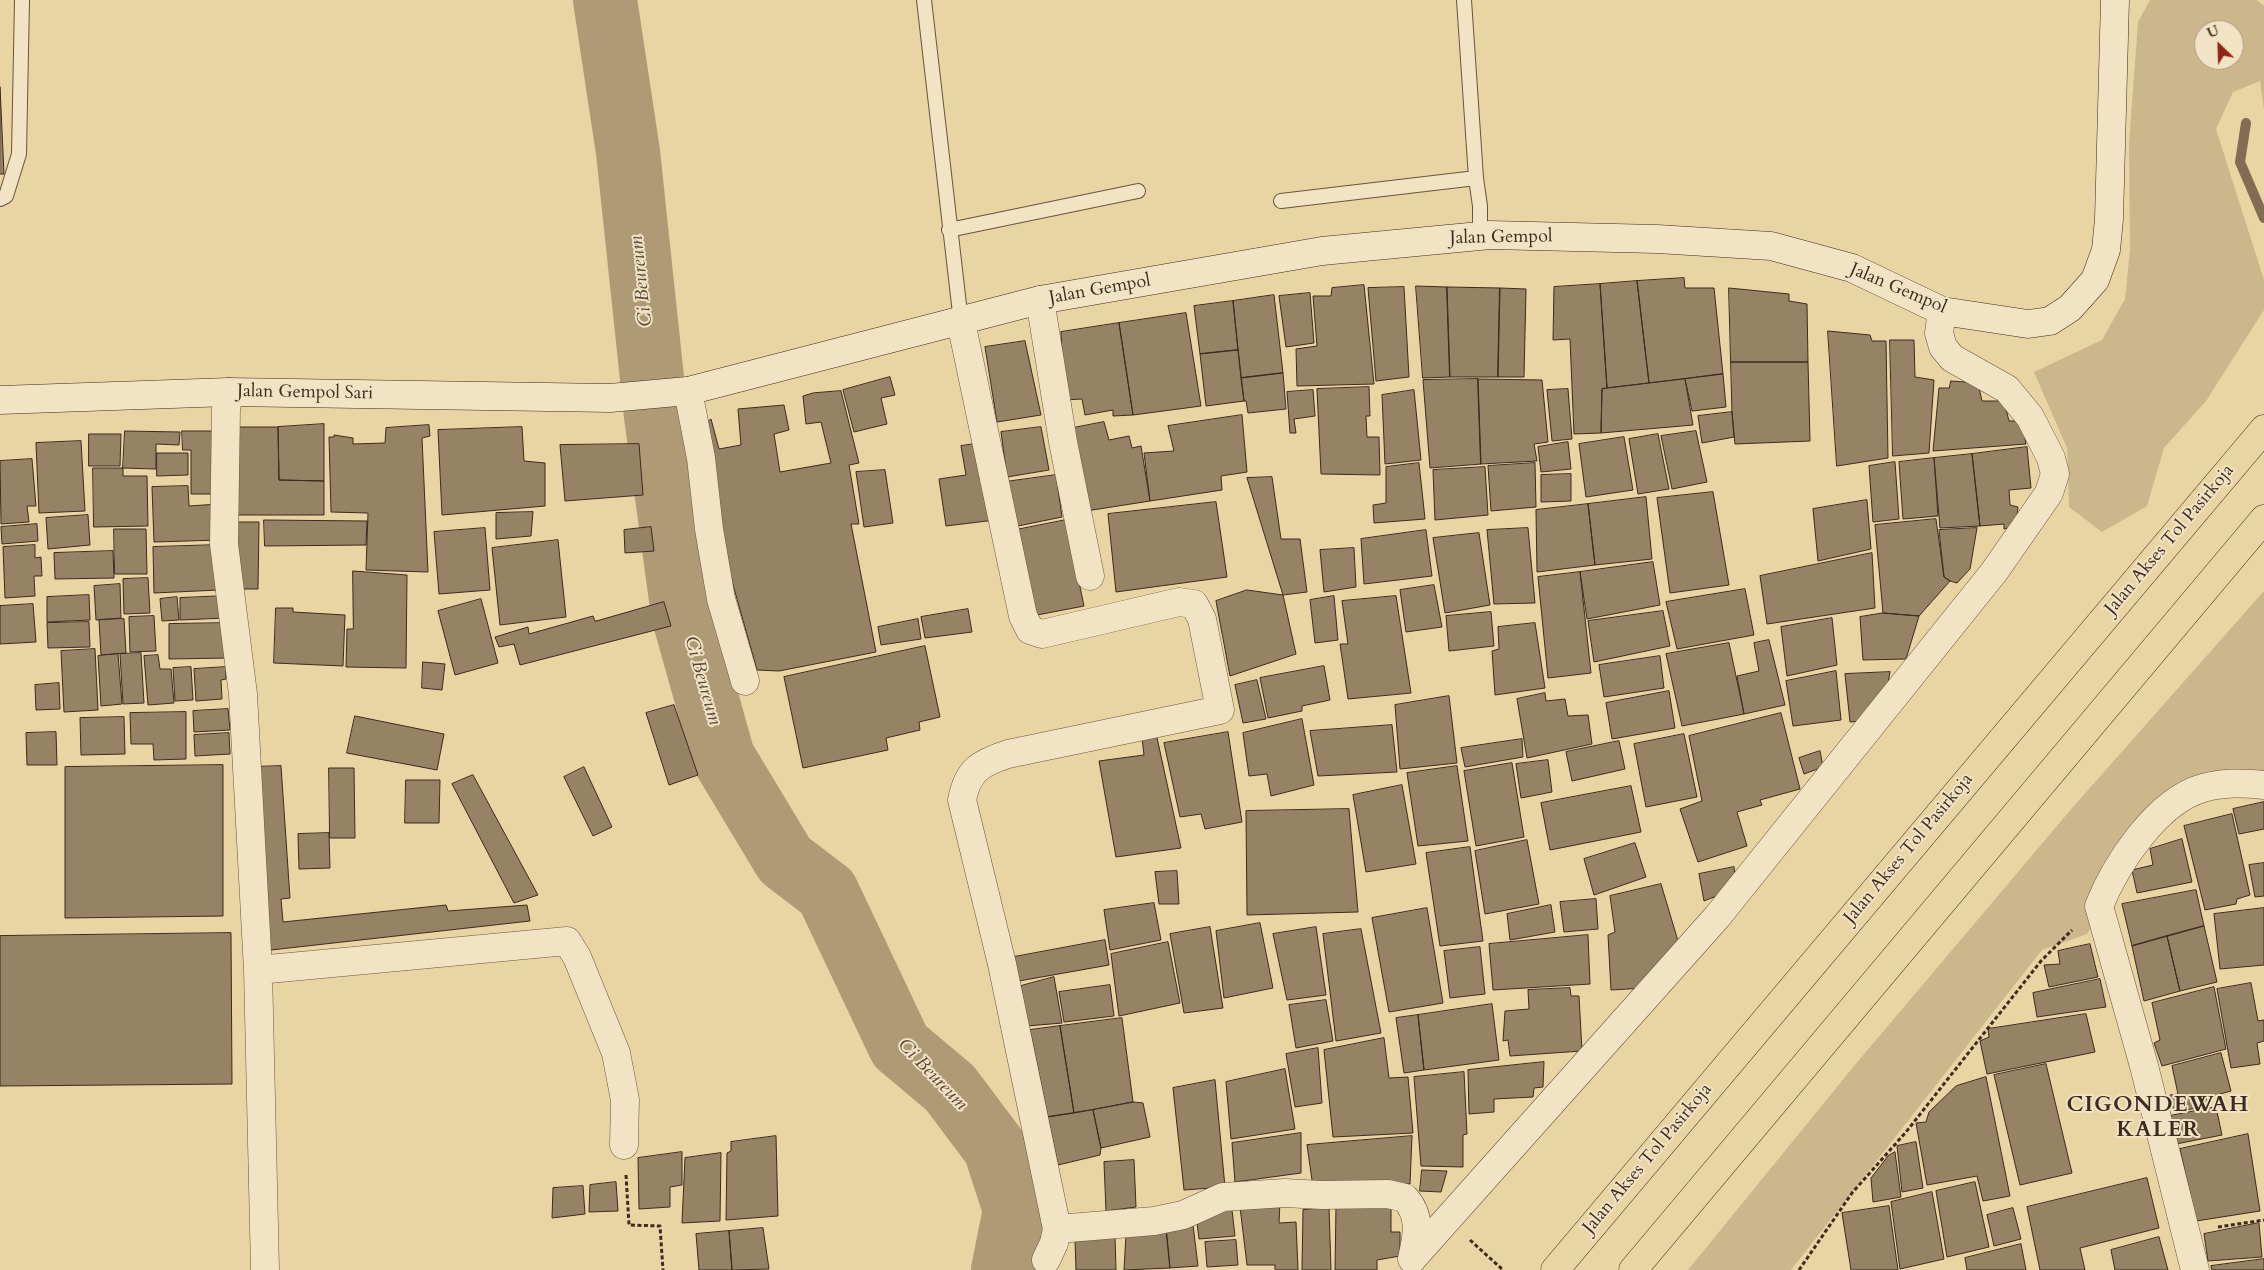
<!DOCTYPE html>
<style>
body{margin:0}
#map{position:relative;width:2264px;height:1270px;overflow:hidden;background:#e9d4a3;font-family:Cardo,serif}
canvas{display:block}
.north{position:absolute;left:2194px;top:20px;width:50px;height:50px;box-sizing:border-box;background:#f1e3c3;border:1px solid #a99982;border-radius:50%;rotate:336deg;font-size:14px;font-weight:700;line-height:20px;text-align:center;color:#3d2a20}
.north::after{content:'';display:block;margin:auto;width:18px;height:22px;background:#8f2418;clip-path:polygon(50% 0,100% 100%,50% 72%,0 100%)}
</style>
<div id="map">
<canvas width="2264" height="1270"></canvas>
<div class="north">U</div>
</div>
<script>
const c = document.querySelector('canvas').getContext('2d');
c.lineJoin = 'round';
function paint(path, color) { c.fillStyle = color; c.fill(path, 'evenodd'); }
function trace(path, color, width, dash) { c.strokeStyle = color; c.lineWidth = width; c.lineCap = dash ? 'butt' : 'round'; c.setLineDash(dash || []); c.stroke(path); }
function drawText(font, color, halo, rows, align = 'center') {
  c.font = font + ' Cardo,serif'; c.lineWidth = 4; c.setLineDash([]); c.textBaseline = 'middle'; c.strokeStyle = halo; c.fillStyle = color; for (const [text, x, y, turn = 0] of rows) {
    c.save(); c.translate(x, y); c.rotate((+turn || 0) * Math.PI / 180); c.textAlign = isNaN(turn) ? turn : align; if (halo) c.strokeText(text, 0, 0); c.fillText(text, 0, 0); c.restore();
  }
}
paint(new Path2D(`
 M2150,0H2257L2264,6V110L2260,81L2233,92L2216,129L2264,280V310L2206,401L2164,448L2147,506L2102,532L2069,507L2067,448L2034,372L2102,340L2125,299L2130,250L2129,143L2138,22ZM2204,30H2234V60H2204Z
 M2264,591V791L2207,797L2094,881L2096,920L2087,934L2042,950L1791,1270H1688L1854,1066L2073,807Z`), '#ccb78d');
trace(new Path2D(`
 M2246,123L2240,162L2264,218`), '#816d54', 10);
trace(new Path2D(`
 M605,0L628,152L656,416L683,614L723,757L785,860L827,892L900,1046L950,1088L995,1148L1015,1210L1003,1270`), '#af9a76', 64);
const building = new Path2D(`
 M0,87L4,174H0Z
 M1684,278L1685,288H1714L1723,374L1649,383L1637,281Z
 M1637,281L1649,383L1607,388L1600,284Z
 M1600,284L1607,388L1602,389L1601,433L1574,434L1570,339L1553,340L1554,287Z
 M1364,285L1374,384L1297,386L1296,349L1317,346L1313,296H1331L1332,288Z
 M1416,286L1447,287L1450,377L1423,378Z
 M1404,287L1409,377L1376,381L1368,288Z
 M1447,287L1500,288L1498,377H1450Z
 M1500,288L1526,289L1524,377H1498Z
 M1729,288L1789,294V301L1807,304L1808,362H1731Z
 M1310,293L1314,343L1286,347L1279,296Z
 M1274,295L1283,373L1241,378L1233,301Z
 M1233,301L1238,350L1200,354L1194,306Z
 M1186,313L1201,406L1133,415L1119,323Z
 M1119,323L1133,415L1113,416V410L1085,415L1082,399L1064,400L1061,332Z
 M1828,331L1870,335L1872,341H1886L1888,458L1837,466Z
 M1890,340H1914L1915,377L1934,380L1929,453L1893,456Z
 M1025,341L1041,415L997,422L985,347Z
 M1238,350L1244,401L1206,406L1200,354Z
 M1731,362H1808L1810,441L1735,444L1732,412Z
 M1283,373L1286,409L1248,413L1246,401H1244L1241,378Z
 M1723,374L1726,407L1692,411L1685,379Z
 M890,377L895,395L881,398L887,424L854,432L843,390Z
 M1478,379L1481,464L1430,468L1423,380Z
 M1478,379L1542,380L1548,442L1534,444L1537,461L1481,464Z
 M1685,379L1693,425L1601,433L1602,389Z
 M1951,381L1978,383L1982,401H2004L2009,421H2022L2026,444L1933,451L1939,388H1949Z
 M1369,387L1370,416H1366L1367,437H1379L1380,475L1321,474L1317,389Z
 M1568,389L1572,439L1552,441L1547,390Z
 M1313,390L1315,416L1294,419L1296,433H1290L1287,392Z
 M1414,390L1421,460L1385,464L1382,395Z
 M841,391L859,463L849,465L859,524H851L876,652L779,671L757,670L719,535L705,424L711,419L719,449L741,445L738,409L784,405L789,430L774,434L780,472L831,463L821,422L806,424L803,396L813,393Z
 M1732,412L1734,437L1702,443L1698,416Z
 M1242,415L1247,472L1221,476L1222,490L1150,501L1144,453L1174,451L1168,426Z
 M1104,422L1109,440L1129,436L1132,448L1141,446L1150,501L1086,511L1068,429Z
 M324,424V481L279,480L278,427Z
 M429,425L430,436L422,438L428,572L366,570L368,513L331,512L329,437H334V435L353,438V444L385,443L386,428Z
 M233,427H278L279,480L324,481V515H231Z
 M522,427L524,461L545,463V506L442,515L438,430Z
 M1041,427L1049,470L1007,477L1001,432Z
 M125,431L180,432L179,445L156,444V469L123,468Z
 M182,431H216V494H191V450H183Z
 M1696,431L1707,482L1672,489L1661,436Z
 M89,434H121L120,466H89Z
 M1658,434L1669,489L1638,494L1629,439Z
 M1624,437L1633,490L1586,497L1579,444Z
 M81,441L85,511L39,513L36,443Z
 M1568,442L1571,469L1541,472L1538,447Z
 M981,443L995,520L946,526L939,479L966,475L961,446Z
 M639,444L643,495L565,501L560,445Z
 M2027,447L2031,488L2009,490L2010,505L2018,507L2016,526L2004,529V524L1980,526L1972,454Z
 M157,453H188V475L157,476Z
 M1972,454L1980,526L1940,528L1934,458Z
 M1934,458L1938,516L1903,519L1899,462Z
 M32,459L36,506H27L29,522L1,524L0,461Z
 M1895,462L1899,519L1873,522L1869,466Z
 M1419,463L1425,519L1374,523L1373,505L1386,503V467Z
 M1535,463L1536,507L1491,511L1488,466Z
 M1485,467L1488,515L1435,520L1433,470Z
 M93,468H123V476H147L148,526L94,527Z
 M885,470L893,523L864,527L856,472Z
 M1571,474V501L1541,502V475Z
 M1056,475L1062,517L1013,527L1005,482Z
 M1272,477L1281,539H1300L1307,592L1283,595L1247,478Z
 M188,486L189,506L219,504L220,540L154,542L152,487Z
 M1713,492L1729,585L1670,593L1657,498Z
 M1646,497L1652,559L1595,565L1588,504Z
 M1867,500L1871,549L1818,561L1813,509Z
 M1216,502L1227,577L1116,592L1108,514Z
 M1588,504L1595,565L1537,572L1536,510Z
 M533,512L531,536L496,539V513Z
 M88,515L90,545L48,549L46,518Z
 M1936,519L1944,577L1950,581L1919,616L1883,613L1875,525Z
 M264,520L367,521L366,545L265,546Z
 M1066,520L1084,606L1032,616L1011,531Z
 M234,522H259L258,589H233Z
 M37,524L38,541L2,544L1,527Z
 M651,527L654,551L625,553L624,530Z
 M485,528L490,590L439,594L434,532Z
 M1528,528L1535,603L1494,604L1487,530Z
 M1977,528L1970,569L1957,583L1950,581L1944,577L1939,530Z
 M114,529H146L147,574H115Z
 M1426,530L1432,576L1364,584L1361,539Z
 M1479,533L1490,605L1445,613L1433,538Z
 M558,540L566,617L500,625L492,548Z
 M35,545V558L41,557L42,576H34L35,596L5,598L3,547Z
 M218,545L219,590L154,593L153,547Z
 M1354,548L1356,587L1324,592L1320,550Z
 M113,551L114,578L55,579L54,553Z
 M1872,553L1875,608L1767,624L1760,576Z
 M1653,562L1660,605L1587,619L1580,572Z
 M353,571L407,575L406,668L346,667L347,629H353Z
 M1580,572L1591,673L1548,678L1538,577Z
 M148,578L150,613L124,614L123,579Z
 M120,584L121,618L96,620L94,586Z
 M1434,585L1442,627L1406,632L1400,590Z
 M1745,589L1754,635L1677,649L1666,602Z
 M1247,590L1283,595L1296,654L1230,676L1216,601Z
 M89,595L90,620L47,622V597Z
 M225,596L226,618L180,620V598Z
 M1334,596L1338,640L1315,643L1310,600Z
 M1396,596L1411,693L1348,699L1340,644H1348L1342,601Z
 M177,597L179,620L162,621L160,599Z
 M481,599L498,663L455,675L438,611Z
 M664,602L671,626L520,665L514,644L499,647L495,637L528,627L529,634L593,616L595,621Z
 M33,604L36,642L0,644V606Z
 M276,608H293V612L345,615L343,666L274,663Z
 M968,609L972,632L925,638L921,617Z
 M1663,611L1670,646L1594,662L1588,621Z
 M1491,612L1494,646L1449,651L1446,616Z
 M1883,613L1919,616L1906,659L1863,660L1860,617Z
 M154,616L156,651L130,652L129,617Z
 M1832,618L1837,665L1787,676L1781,627Z
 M124,619L126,653L101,655L99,620Z
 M918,619L921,639L881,645L878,627Z
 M89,622L90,647L48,648L47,623Z
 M229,623V658L169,659V624Z
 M1535,623L1545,688L1495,695L1492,651L1499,649L1498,627Z
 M1769,640L1785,705L1744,714L1737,676L1759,671L1754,643Z
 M1729,643L1744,714L1682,726L1666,654Z
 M925,646L940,717L919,722L920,730L886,738L888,750L803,768L784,677Z
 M95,649L98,710L64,712L61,651Z
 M141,653L144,703L123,704L120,654Z
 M118,654L122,704L101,706L98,656Z
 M158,655L160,669H171L174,703L148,705L144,656Z
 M1660,656L1664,688L1604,697L1599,665Z
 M423,662L445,664L442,690L422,688Z
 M1324,666L1330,700L1302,706V711L1268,718L1260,678Z
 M191,667L193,700L175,701L173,668Z
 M226,667V679L221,680L222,699L196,701L194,669Z
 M1836,671L1841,720L1793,726L1786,681Z
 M1890,672L1888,683L1861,721L1850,722L1845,674Z
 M1257,680L1266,719L1243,723L1235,685Z
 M59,683L60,709L36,710L35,685Z
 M1669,691L1675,728L1612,739L1606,703Z
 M1545,693L1546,701L1565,699L1568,716L1588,715L1592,744L1527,758L1517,699Z
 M1449,696L1457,763L1400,769L1395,705Z
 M674,705L698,775L669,785L646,713Z
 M228,709L230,730L194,732L193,711Z
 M186,712V759L154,760L153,744H131L130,713Z
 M1781,713L1800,789L1760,800L1762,805L1737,812L1747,846L1698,862L1680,809L1702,801L1689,736Z
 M355,716L444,734L437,770L347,753Z
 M124,717L125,754L81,755L80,718Z
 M1302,719L1314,785L1271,796L1267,774L1249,776L1243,733Z
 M1392,725L1397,772L1318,776L1310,731Z
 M56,732L57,765H27L26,733Z
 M1228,732L1242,822L1205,829L1201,814L1180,817L1164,743Z
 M229,733L230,754L195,756L194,735Z
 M1156,733L1181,848L1116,857L1099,761L1144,755L1142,738Z
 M1684,734L1697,797L1646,807L1634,744Z
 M1522,739L1523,757L1465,767L1461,748Z
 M1619,741L1625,769L1572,781L1566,752Z
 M1820,751L1823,767L1804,774L1799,758Z
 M1548,760L1552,792L1521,798L1516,764Z
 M1512,763L1524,837L1476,846L1464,771Z
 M223,765V916L65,918V767Z
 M281,766L290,898L281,899L283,922L446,905L448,911L527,905L530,921L262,951L253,767Z
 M1457,766L1468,841L1418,846L1407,773Z
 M584,767L612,827L593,836L564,777Z
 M329,768H354L355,838H330Z
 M473,775L538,895L514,903L452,784Z
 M406,780H440L439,823H405Z
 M1402,785L1416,864L1366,872L1353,795Z
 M1631,786L1641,832L1550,850L1541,803Z
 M2264,802V829L2239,834L2233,809Z
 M1349,809L1358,912L1247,915L1246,811Z
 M2232,814L2250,895L2237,899L2236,904L2205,910L2184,826Z
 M329,833L330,868L299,869L298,834Z
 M2182,839L2192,882L2137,893L2132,870L2153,865L2150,849Z
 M1527,840L1539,904L1485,914L1475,851Z
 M1635,843L1646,877L1594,895L1584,859Z
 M1470,847L1483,941L1440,946L1426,853Z
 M2264,863V896L2255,897L2249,865Z
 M1734,867L1735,875L1724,893L1704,901L1699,874Z
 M1177,871L1179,904H1159L1155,872Z
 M1661,884L1678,941L1644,988L1611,990L1608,935L1615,932L1610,896Z
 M2196,890L2204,926L2132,946L2122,904Z
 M1596,899L1598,929L1564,932L1560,902Z
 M1154,903L1161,940L1110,950L1104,910Z
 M1551,905L1555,932L1510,940L1507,914Z
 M1427,908L1443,1003L1389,1012L1372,918Z
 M2264,908V965L2220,969L2214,914Z
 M1260,923L1273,988L1224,998L1216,931Z
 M2204,926L2217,982L2180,991L2167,936Z
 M1210,927L1223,1008L1184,1013L1170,934Z
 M1316,927L1326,995L1287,1000L1273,934Z
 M1361,929L1381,1033L1336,1041L1323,934Z
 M231,933L232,1084L0,1086V936Z
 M1588,935L1590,984L1493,990L1489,944Z
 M2167,936L2180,991L2144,1001L2132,946Z
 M1105,940L1109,965L1019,981L1014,957Z
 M1168,942L1180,1003L1119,1016L1111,954Z
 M2090,944L2098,977L2049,987L2044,965L2060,964L2058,951Z
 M1480,947L1485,994L1450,998L1444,951Z
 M1054,977L1062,1023L1027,1026L1021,986Z
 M2100,979L2106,1007L2037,1017L2033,993Z
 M2251,983L2258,1021L2264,1020V1041L2257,1043L2260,1064L2231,1068L2217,989Z
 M1110,985L1114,1016L1064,1022L1059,992Z
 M2214,987L2226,1049L2162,1066L2154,1043L2160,1040L2152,1003Z
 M1570,988L1571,996H1579L1582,1051L1510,1056L1508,1040L1503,1041L1505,1011L1529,1009L1528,990Z
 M1326,1000L1333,1041L1296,1048L1289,1005Z
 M1492,1004L1499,1060L1424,1070L1418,1015Z
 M2086,1014L2095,1052L1987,1074L1980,1041L1989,1037L1988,1029Z
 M1418,1015L1424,1070L1404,1073L1396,1018Z
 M1122,1018L1133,1102L1074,1113L1060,1026Z
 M1060,1026L1074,1113L1048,1117L1030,1030Z
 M1384,1038L1389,1078L1408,1077L1413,1133L1333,1137L1324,1050Z
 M1318,1048L1322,1103L1295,1107L1286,1054Z
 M2221,1053L2231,1091L2206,1098L2209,1106L2174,1112L2170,1095L2178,1094L2172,1066Z
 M1544,1062L1543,1087L1534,1088L1533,1097L1494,1099V1112L1469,1114L1468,1070Z
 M2046,1064L2072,1173L2020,1185L1994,1075Z
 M1285,1069L1295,1129L1231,1139L1226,1082Z
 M1464,1072L1467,1134L1463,1135V1167L1421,1166L1414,1077Z
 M1986,1077L2010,1196L1983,1201L1977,1176L1927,1185L1916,1123L1926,1122L1929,1112L1956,1086Z
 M1215,1080L1225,1187L1184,1190L1173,1088Z
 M1133,1102L1143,1103L1150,1137L1101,1148L1093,1110Z
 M2216,1107L2222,1135L2176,1144L2170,1116Z
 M1093,1110L1101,1148L1100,1155L1058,1165L1048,1117Z
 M1301,1133V1173L1235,1182L1232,1143Z
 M2248,1134L2260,1211L2196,1221L2180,1149Z
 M776,1136L778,1216L726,1220L727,1153L731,1151V1142Z
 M1412,1136L1410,1184L1313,1187L1307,1145Z
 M1916,1142L1923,1188L1902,1192L1897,1146Z
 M682,1152V1185L670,1187V1207L639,1209L638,1158Z
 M1895,1152L1901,1197L1873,1202L1871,1178L1888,1156Z
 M721,1153L720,1221L682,1223L685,1158Z
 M1134,1160L1136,1207L1106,1211L1104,1162Z
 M1422,1170L1447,1171L1441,1192L1420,1191Z
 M2147,1178L2159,1228L2080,1248L2085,1270H2040L2027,1207Z
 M616,1182L618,1211L589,1212L590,1185Z
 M1975,1182L1989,1247L1947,1257L1936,1191Z
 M583,1186L585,1214L552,1218L553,1188Z
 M1932,1192L1944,1259L1900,1269L1891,1202Z
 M1280,1202L1279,1223L1296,1222L1298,1270H1275V1265H1247L1240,1207Z
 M1391,1203V1232H1400V1256L1377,1260V1270H1335L1336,1206Z
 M1889,1206L1898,1270H1851L1842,1213Z
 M1329,1208L1331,1270H1302L1303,1210Z
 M2013,1208L2021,1239L1994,1246L1987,1215Z
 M1232,1210L1235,1236L1199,1239L1196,1214Z
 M1192,1217L1198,1266L1170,1268L1166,1228Z
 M2259,1223L2262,1257L2208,1261L2204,1234Z
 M763,1228L769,1269L732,1270L729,1231Z
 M1166,1228L1170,1268L1124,1270L1126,1235Z
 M729,1231L732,1270H699L696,1234Z
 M1115,1237L1116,1270H1076L1075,1240Z
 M2159,1237L2168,1270H2115L2111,1250Z
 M1236,1240L1238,1265L1207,1267L1205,1242Z
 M2021,1244L2026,1270H1967L1965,1258Z
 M2264,1259V1270H2212L2211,1266Z`);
paint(building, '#968264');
trace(building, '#3d2a20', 1);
const lane = new Path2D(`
 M924,0L961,322
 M1464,0L1476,178L1480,206V236
 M0,199L6,196L19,154L22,0
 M1281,201L1476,178
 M949,230L1138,191`);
const street = new Path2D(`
 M1040,300L1063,442L1090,576
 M961,322L1023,616L1030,630L1042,634L1179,602L1194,604L1202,619L1220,710L1008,754C980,763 968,770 962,800L1002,964L1057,1229L1154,1221L1183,1215L1223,1197L1285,1193L1322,1195L1388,1194L1405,1198C1422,1217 1417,1236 1412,1259
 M688,391L701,458L709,529L721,599L745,681
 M229,392L226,409L224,544L243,694L258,970L265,1270
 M258,970L567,941L577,957L616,1053L625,1100L624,1145
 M1412,1259L1717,917L1994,572L2049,493L2055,474L2051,458L2030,417L2007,389L1952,358L1943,347L1939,333L1942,311
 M1046,1260L1054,1243L1057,1229
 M2195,1270L2144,1066L2099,906C2116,864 2157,801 2203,788C2224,782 2243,783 2264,785`);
const secondary = new Path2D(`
 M0,400L229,392L610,398L688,391L1040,300L1322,251L1490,235L1657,239L1771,246L1852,268L1942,311L2028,324L2050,321L2070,308L2095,280L2106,250L2109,219L2115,0`);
const highway = new Path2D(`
 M1555,1270L2264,429
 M1633,1270L2264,519`);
trace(lane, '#685441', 16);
trace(street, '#685441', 29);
trace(secondary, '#3d2a20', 29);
trace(highway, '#3d2a20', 29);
trace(new Path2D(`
 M626,1175L629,1225L660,1226L663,1270
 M2218,1227L2264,1220
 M1470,1240L1503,1270
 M1799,1270L1852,1193L1906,1132L2041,961L2072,930`), '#3d2a20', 3, [4, 2.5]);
trace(lane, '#f1e3c3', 14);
trace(street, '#f1e3c3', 28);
trace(secondary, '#f1e3c3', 28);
trace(highway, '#e9d4a3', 28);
drawText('18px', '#3d2a20', '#f1e3c3', [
 ["Jalan Gempol",1501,238,-1],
 ["Jalan Gempol",1898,289,23],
 ["Jalan Gempol",1100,290,-10],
 ["Jalan Gempol Sari",305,393,1],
 ["Jalan Akses Tol Pasirkoja",2170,540,-50],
 ["Jalan Akses Tol Pasirkoja",1909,849,-50],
 ["Jalan Akses Tol Pasirkoja",1648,1159,-50]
]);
drawText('italic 19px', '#5a4636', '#f1e3c3', [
 ["Ci Beureum",642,281,-96],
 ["Ci Beureum",702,681,74],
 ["Ci Beureum",932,1075,46]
]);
c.letterSpacing = '1px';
drawText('bold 22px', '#3d2a20', '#f1e3c3', [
 ["CIGONDEWAH",2158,1106],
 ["KALER",2158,1131]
]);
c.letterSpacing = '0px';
</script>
